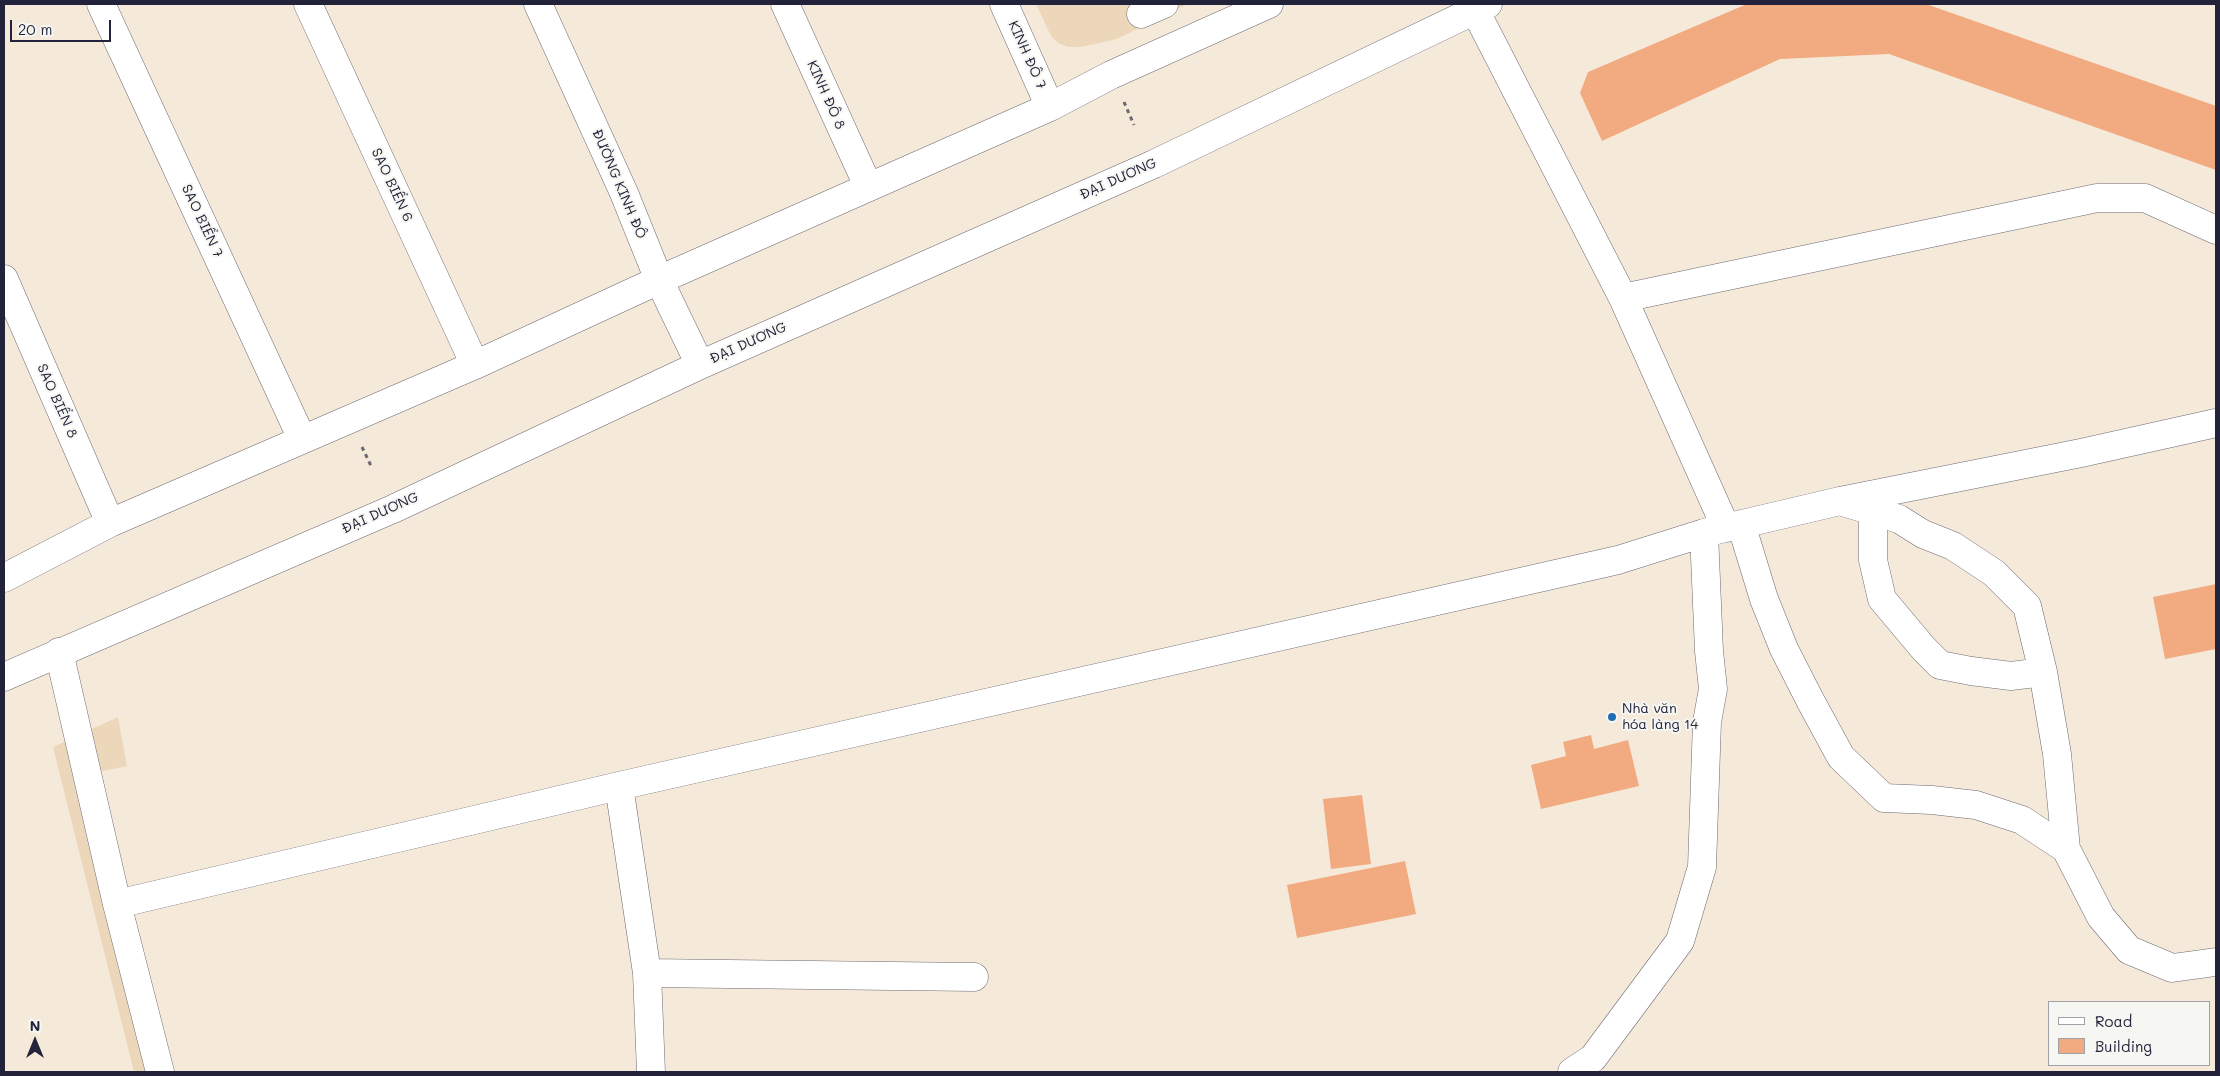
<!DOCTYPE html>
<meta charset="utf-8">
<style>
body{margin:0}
#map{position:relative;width:2220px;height:1076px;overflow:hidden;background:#f5ead9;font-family:Mali,sans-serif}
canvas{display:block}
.frame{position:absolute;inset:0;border:5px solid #22223b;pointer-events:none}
.legend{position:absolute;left:2048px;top:1001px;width:162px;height:65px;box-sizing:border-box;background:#f6f6f2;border:1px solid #a1a1a9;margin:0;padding:6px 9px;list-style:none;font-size:15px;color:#22223b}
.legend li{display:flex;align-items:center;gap:10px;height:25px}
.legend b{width:25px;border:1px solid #a1a1a9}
.north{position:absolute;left:10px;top:1016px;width:50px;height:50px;-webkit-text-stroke:4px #f6f6f2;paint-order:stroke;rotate:0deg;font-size:14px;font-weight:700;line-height:20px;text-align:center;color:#22223b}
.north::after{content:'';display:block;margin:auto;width:18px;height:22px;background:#22223b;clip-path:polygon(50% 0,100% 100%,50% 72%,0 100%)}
.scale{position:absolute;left:10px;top:20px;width:101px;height:22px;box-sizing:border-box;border:2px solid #22223b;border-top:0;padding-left:6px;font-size:15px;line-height:18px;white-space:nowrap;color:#22223b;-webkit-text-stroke:4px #f6f6f2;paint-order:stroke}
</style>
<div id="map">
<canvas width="2220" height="1076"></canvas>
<div class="frame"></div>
<ul class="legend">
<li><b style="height:6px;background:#fff"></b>Road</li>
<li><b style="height:14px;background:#f2aa81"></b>Building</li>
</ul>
<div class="north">N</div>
<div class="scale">20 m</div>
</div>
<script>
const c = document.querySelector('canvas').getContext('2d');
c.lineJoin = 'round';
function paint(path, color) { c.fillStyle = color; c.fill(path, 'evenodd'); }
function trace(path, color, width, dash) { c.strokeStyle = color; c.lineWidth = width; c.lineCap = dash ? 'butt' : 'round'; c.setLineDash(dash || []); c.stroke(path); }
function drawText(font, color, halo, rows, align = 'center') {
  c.font = font + ' Mali,sans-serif'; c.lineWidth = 4; c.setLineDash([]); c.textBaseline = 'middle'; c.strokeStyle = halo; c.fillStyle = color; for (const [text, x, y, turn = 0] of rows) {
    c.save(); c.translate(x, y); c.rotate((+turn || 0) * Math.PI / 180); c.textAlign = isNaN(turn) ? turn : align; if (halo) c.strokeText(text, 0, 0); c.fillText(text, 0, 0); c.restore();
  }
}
paint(new Path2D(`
 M1036,4H1188L1117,39L1081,47H1068L1058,43L1051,36Z
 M118,717L127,766L98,772L160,1072H134L53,747Z`), '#edd7ba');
paint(new Path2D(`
 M1747,4H1926L2216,106V170L1889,54L1780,59L1602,141L1580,93L1588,72Z
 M2216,584V649L2165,659L2153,597Z
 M1591,735L1594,749L1628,740L1639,786L1541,809L1531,765L1566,756L1563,742Z
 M1362,795L1371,864L1331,869L1323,799Z
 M1405,861L1416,914L1297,938L1287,885Z`), '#f2aa81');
const street = new Path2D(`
 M101,4L302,439
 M308,4L475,365
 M785,4L868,186
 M1004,4L1050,107
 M1475,10L1623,298L1726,528
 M1141,14L1164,4
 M4,279L110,523
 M1623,298L2097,198H2145L2216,230
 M1843,502L1899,519L1923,534L1953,546L1994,573L2027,606L2043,672L2057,754L2066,849
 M1873,511V560L1882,599L1924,649L1940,665L1971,671L2011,676L2043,672
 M1741,524L1764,599L1784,649L1810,700L1841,757L1884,798L1932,800L1976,805L2022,820L2066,849L2101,917L2129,950L2172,968L2216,962
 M4,578L110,523L475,365L659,280L1050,107L1111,75L1269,4
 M59,652L117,904L160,1072
 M619,786L647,973L651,1072
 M117,904L619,786L1618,560L1704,533L1840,501L2081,453L2216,423
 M647,973L974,977
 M1572,1072L1593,1058L1680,941L1702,867L1707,722L1713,689L1709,651L1704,533`);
const secondary = new Path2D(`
 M538,4L624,193L659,280L700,365
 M4,677L393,509L700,365L1154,164L1488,4`);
trace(street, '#6c6872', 29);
trace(secondary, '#6c6872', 29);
trace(new Path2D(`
 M1124,102L1134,125
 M362,447L372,468`), '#6c6872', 3, [4, 4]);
trace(street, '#fff', 28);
trace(secondary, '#fff', 28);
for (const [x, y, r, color] of [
 [1612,717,5,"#1f6fb2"]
]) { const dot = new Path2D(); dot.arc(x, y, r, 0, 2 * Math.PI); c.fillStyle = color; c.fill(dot); trace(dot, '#f6f6f2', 2); }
drawText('14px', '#22223b', '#f6f6f2', [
 ["KINH ĐÔ 7",1027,55,66],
 ["KINH ĐÔ 8",826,95,66],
 ["ĐẠI DƯƠNG",1118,179,-24],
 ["ĐƯỜNG KINH ĐÔ",619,184,67],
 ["SAO BIỂN 6",392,185,65],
 ["SAO BIỂN 7",202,221,65],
 ["ĐẠI DƯƠNG",748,343,-24],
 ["SAO BIỂN 8",57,401,66],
 ["ĐẠI DƯƠNG",380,513,-24]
]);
drawText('14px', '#22223b', '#f6f6f2', [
 ["Nhà văn",1622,709],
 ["hóa làng 14",1622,725]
], 'left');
</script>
